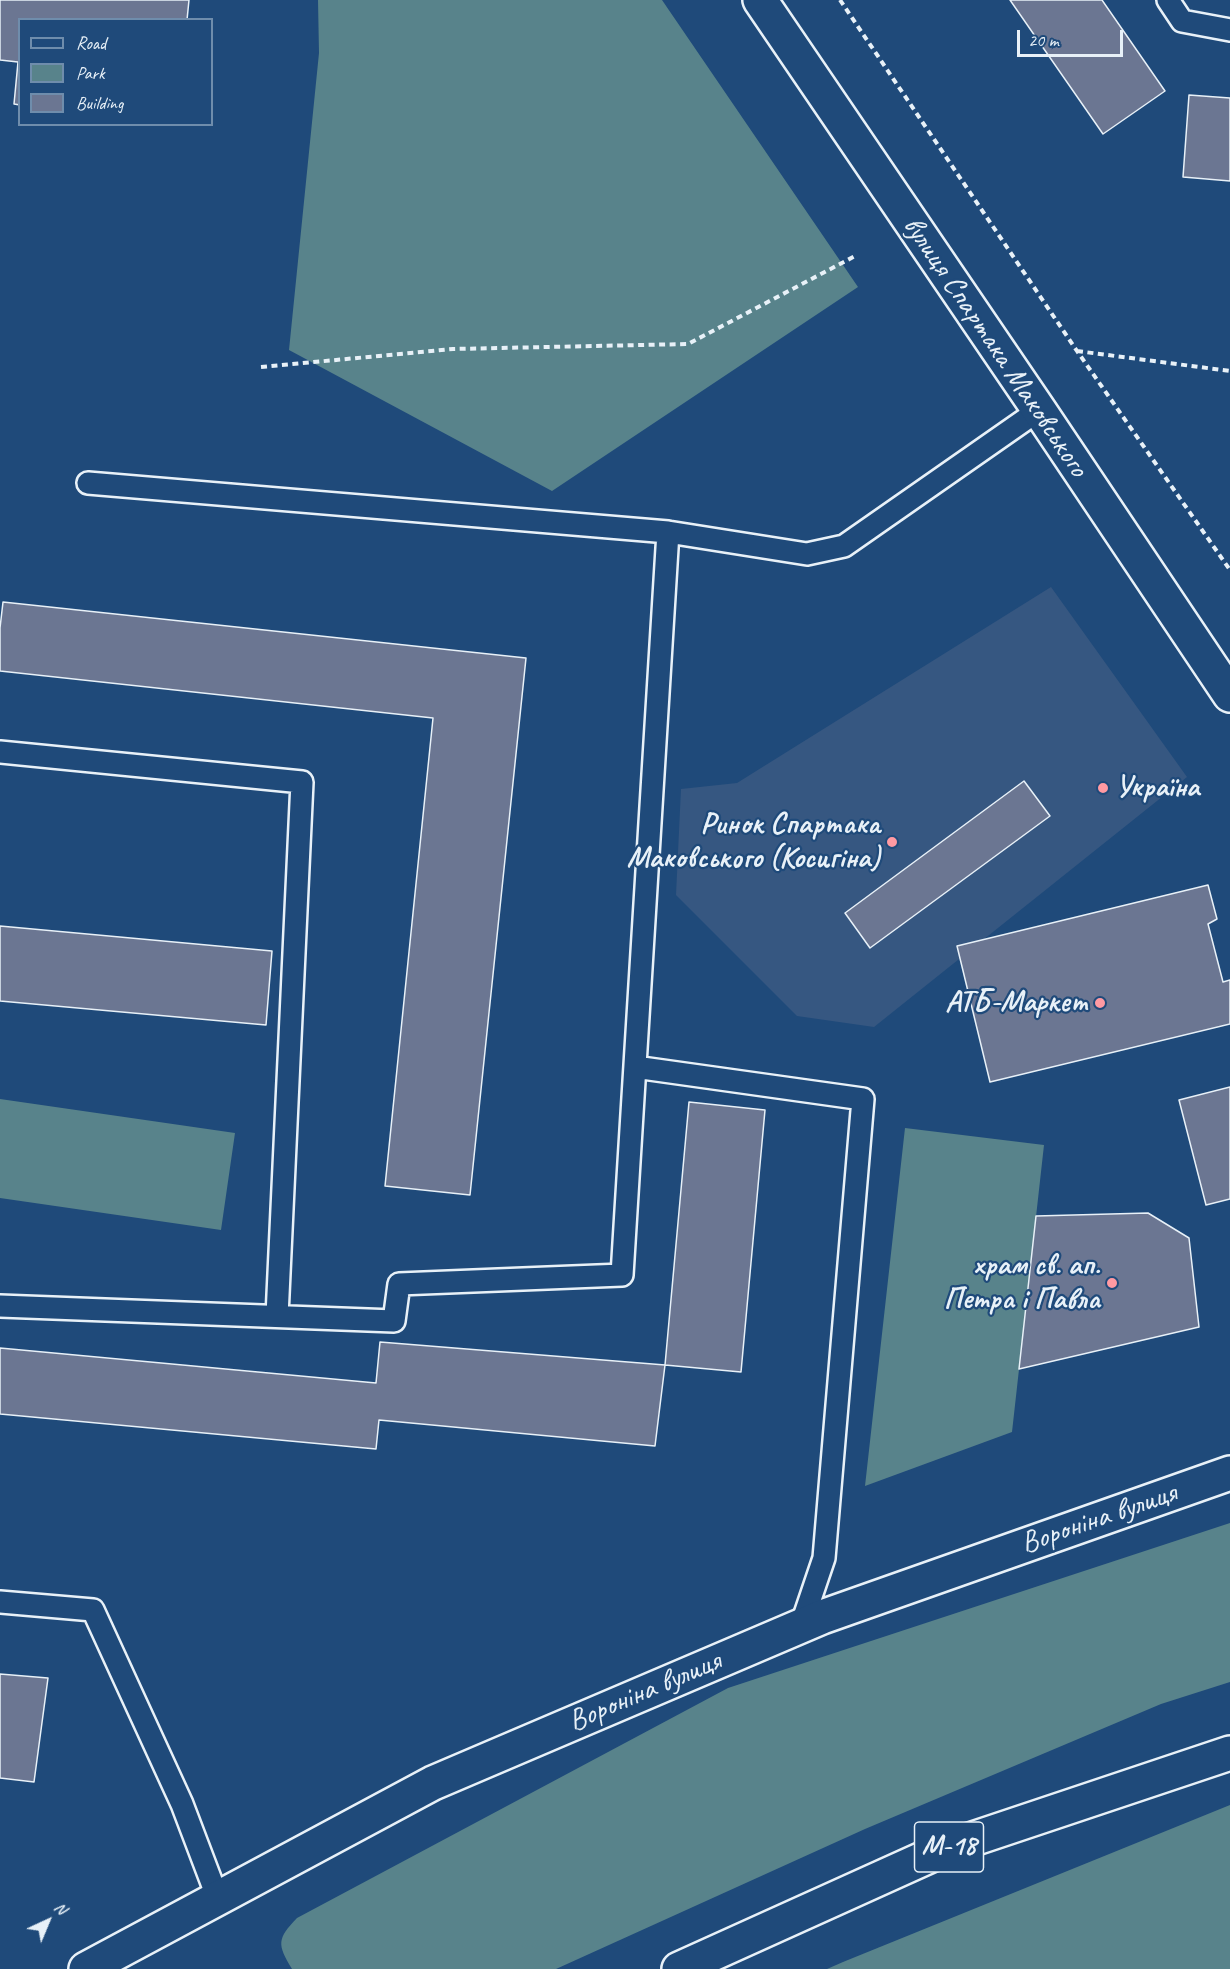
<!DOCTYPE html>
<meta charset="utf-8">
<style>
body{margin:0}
#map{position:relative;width:1230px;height:1969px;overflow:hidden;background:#1f4a7a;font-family:Caveat,sans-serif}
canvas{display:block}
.legend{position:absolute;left:18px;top:18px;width:195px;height:108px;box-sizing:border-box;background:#1f4a7a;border:2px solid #6f8dac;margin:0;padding:8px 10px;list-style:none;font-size:18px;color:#e8f1f8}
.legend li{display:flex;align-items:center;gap:12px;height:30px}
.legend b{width:30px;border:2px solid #6f8dac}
.north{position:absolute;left:18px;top:1891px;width:60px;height:60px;-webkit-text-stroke:4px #1f4a7a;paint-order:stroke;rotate:44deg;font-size:16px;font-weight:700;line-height:24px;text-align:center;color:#e8f1f8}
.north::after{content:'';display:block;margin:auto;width:21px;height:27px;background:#e8f1f8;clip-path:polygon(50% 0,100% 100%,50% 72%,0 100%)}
.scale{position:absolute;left:1017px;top:30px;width:106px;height:27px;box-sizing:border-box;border:3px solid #e8f1f8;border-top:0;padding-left:8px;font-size:18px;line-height:21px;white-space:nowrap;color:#e8f1f8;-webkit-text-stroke:4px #1f4a7a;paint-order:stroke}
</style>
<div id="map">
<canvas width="1230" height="1969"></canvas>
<ul class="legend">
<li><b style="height:8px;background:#1f4a7a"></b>Road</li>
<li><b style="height:16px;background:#58838b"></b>Park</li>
<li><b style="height:16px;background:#6b7692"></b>Building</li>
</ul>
<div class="north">N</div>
<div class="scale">20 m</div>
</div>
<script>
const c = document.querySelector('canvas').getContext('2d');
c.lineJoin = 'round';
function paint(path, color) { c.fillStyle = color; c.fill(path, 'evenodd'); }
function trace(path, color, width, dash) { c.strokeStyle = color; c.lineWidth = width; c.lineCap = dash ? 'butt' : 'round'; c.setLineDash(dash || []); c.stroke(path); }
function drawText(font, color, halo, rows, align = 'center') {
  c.font = font + ' Caveat,sans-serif'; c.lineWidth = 4.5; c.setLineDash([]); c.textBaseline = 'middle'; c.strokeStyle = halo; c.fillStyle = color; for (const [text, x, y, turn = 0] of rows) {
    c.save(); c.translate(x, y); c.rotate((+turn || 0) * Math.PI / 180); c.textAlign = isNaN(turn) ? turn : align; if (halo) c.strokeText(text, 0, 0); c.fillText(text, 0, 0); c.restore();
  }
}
paint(new Path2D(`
 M1051,587L1187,777L874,1027L797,1016L676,895L681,789L737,783Z`), '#365781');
paint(new Path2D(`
 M318,0H662L858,287L552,491L289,350L319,53Z
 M0,1099L235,1133L221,1230L0,1198Z
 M905,1128L1044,1145L1012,1432L865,1486Z
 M1230,1523V1682L1161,1704L865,1829L556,1969H292C277,1944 277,1939 297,1918L728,1688Z
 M1230,1805V1969H827L843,1962Z`), '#58838b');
const building = new Path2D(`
 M0,0H189L187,20H20V105L14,104L18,62L0,60Z
 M1010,0H1102L1165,91L1103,134Z
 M1189,95L1230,98V181L1183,177Z
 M3,602L526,658L470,1195L385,1186L433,718L0,671V628Z
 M1024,781L1050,816L870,948L845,913Z
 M1208,885L1217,919L1208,924L1223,982L1230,980V1024L990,1082L957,946Z
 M0,926L272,951L266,1025L0,1001Z
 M1230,1087V1199L1206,1205L1179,1100Z
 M689,1102L765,1110L741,1372L665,1365Z
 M1148,1213L1189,1238L1199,1327L1019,1369L1036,1216Z
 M380,1342L665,1365L655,1446L379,1420L376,1449L0,1414V1348L376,1383Z
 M0,1674L48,1678L34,1782L0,1778Z`);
paint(building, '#6b7692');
trace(building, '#e8f1f8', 1.5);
const lane = new Path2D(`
 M1168,0L1182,21L1230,30
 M88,483L668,532
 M0,752L302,782L277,1316
 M635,1067L863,1099L824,1558L801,1626
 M0,1306L394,1321L399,1284L622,1275L668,532L807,554L844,546L1039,410
 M0,1602L93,1610L182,1804L218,1899`);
const secondary = new Path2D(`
 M760,0L1039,410L1230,695
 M86,1969L433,1783L822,1617L1230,1473`);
const highway = new Path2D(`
 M679,1969L949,1847L1230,1753`);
trace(lane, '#e8f1f8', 26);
trace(secondary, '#e8f1f8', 38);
trace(highway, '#e8f1f8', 38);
trace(new Path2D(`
 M840,0L1077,351L1230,570
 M1077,351L1230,371
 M261,367L453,349L688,344L857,255`), '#e8f1f8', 4, [6, 4.5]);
trace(lane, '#1f4a7a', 21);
trace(secondary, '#1f4a7a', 33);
trace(highway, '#1f4a7a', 33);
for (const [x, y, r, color] of [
 [1103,788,6,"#ff9aa2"],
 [892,842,6,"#ff9aa2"],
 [1100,1003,6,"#ff9aa2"],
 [1112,1283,6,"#ff9aa2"]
]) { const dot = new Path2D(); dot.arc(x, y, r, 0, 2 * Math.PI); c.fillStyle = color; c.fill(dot); trace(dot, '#1f4a7a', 2); }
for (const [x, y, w] of [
 [949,1847,69]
]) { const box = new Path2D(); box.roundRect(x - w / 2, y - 25, w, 50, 4.5); c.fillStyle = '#1f4a7a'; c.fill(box); trace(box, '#e8f1f8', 1.5); }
drawText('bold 28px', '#e8f1f8', null, [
 ["М-18",949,1847]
]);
drawText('30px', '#e8f1f8', '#1f4a7a', [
 ["вулиця Спартака Маковського",995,347,56],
 ["Вороніна вулиця",1099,1519,-19],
 ["Вороніна вулиця",645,1692,-23]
]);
drawText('bold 30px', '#e8f1f8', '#1f4a7a', [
 ["Україна",1115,788,"left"],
 ["Ринок Спартака",880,825],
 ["Маковського (Косигіна)",880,859],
 ["АТБ-Маркет",1088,1003],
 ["храм св. ап.",1100,1266],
 ["Петра і Павла",1100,1300]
], 'right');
</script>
